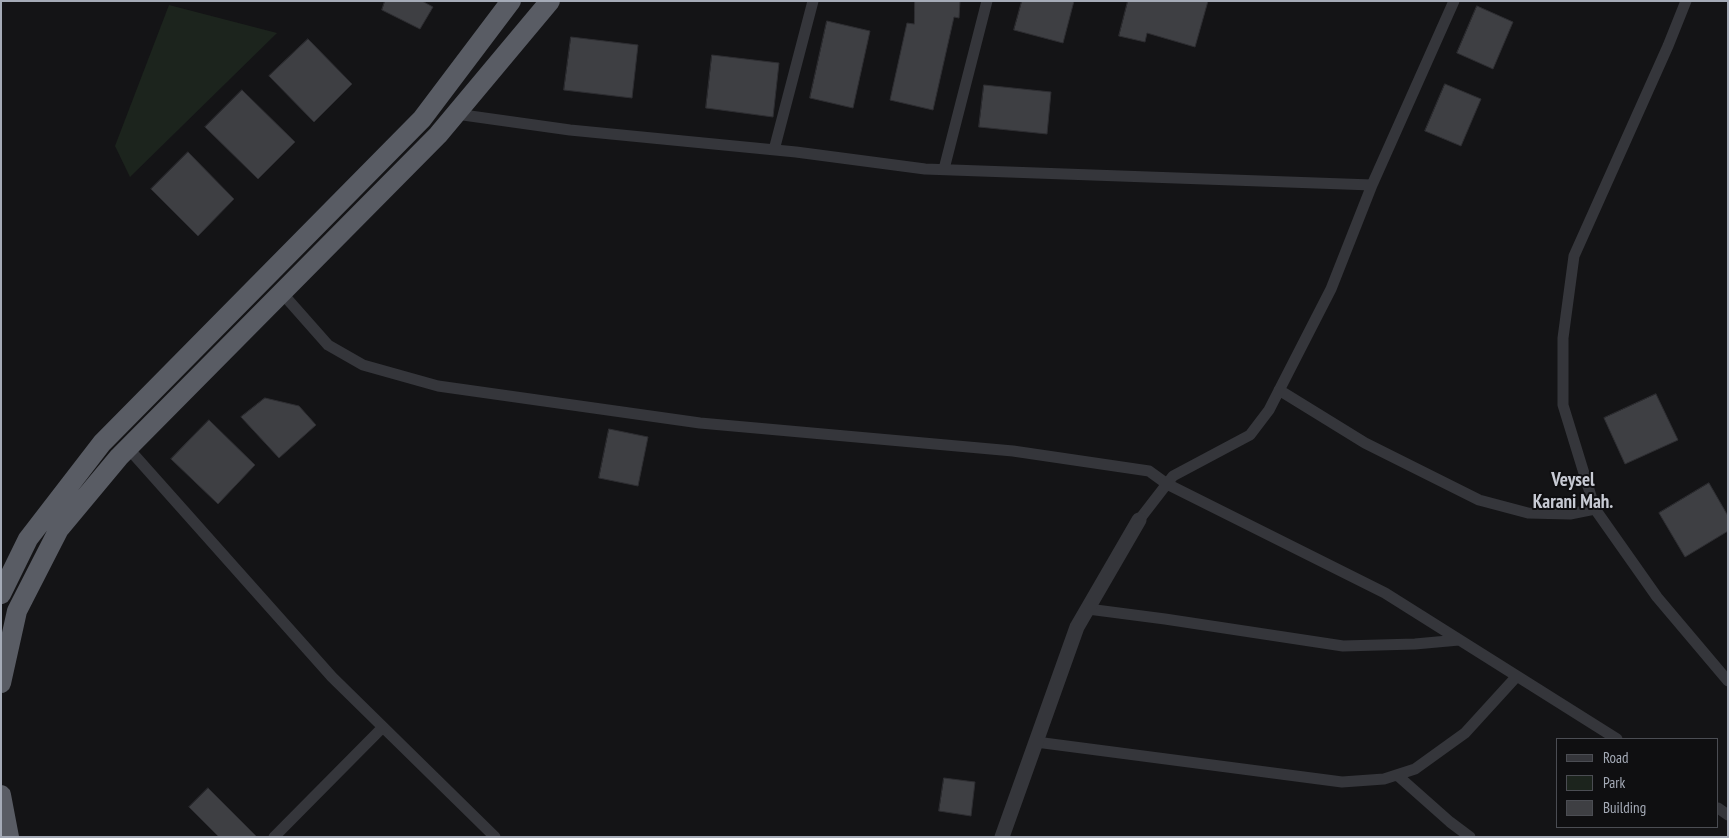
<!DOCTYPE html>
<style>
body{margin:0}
#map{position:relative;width:1729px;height:838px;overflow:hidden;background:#141416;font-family:"PT Sans Narrow",sans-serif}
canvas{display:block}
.frame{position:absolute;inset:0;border:2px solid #a5abb7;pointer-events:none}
.legend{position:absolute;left:1556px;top:738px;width:162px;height:90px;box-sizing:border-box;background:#0f0f11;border:1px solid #4b4d53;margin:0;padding:6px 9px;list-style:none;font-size:15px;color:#a5abb7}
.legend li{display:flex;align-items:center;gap:10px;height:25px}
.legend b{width:25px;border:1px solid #4b4d53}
</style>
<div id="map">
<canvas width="1729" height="838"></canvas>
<div class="frame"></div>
<ul class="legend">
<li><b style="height:6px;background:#35363b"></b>Road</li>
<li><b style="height:14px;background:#1c241d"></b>Park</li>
<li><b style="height:14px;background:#3e3f43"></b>Building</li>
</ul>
</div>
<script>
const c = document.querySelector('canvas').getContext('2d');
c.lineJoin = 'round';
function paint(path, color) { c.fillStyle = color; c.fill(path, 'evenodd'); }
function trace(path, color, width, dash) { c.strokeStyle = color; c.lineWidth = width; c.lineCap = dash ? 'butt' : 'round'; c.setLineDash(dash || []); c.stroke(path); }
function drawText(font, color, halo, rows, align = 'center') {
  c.font = font + ' "PT Sans Narrow",sans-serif'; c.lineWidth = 4; c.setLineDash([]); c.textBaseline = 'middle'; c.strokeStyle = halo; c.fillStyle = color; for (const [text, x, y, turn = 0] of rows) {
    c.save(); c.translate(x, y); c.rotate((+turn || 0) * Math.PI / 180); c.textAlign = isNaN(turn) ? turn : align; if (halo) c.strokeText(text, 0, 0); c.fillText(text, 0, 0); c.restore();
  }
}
paint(new Path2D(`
 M169,5L277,33L130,177L115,146Z`), '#1c241d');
const building = new Path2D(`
 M385,1H422L433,7L420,29L382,10Z
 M915,1H960L959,18L954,17L933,110L890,100L907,23L914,24Z
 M1022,1H1074L1063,43L1014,30Z
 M1128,1H1208L1195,47L1147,33L1145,42L1119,36Z
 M1477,6L1513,22L1493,69L1457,53Z
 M827,21L870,31L853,108L810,98Z
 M571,37L638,45L632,98L564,90Z
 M308,39L352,84L314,122L269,76Z
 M712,55L779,63L773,117L706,108Z
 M1445,84L1481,99L1461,146L1425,131Z
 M984,85L1051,92L1047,134L979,127Z
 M242,90L295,142L258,179L205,127Z
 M188,152L234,199L198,236L151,189Z
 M1656,394L1678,440L1625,464L1604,418Z
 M265,398L299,406L316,425L279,458L241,417Z
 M209,420L255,465L218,504L171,459Z
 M609,429L648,437L638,486L599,478Z
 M1709,483L1728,516V531L1685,557L1659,513Z
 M944,778L975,782L971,816L939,811Z
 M208,788L257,837H219L189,807Z`);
paint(building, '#3e3f43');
trace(building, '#2e2e32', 1);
trace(new Path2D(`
 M1686,1L1668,46L1574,256L1563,338V405L1595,509L1657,597L1728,681
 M456,114L570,130L796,152L925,169L1372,185
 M774,150L813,1
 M944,169L987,1
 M282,293L328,345L363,365L438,386L700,423L1013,451L1149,471L1167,484L1385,593L1617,739
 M1279,390L1365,443L1479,500L1528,513L1570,514L1595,509
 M128,448L332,677L495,837
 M1139,520L1173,476L1250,435L1269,410L1331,289L1372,185L1454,1
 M1088,609L1165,619L1343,646L1415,644L1459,640
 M1036,742L1342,782L1384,779L1415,769L1465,733L1517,676
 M1397,775L1450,822L1470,837
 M1718,808L1728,815
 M274,837L383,727`), '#35363b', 11);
trace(new Path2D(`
 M1002,837L1077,627L1139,520`), '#35363b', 15);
trace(new Path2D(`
 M1,594L28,539L102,443L422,119L511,1
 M1,683L17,611L59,529L119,457L438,135L550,1
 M1,795L9,837`), '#595c64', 20);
drawText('bold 19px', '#c7cad3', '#0f0f11', [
 ["Veysel",1573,481],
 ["Karani Mah.",1573,503]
]);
</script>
